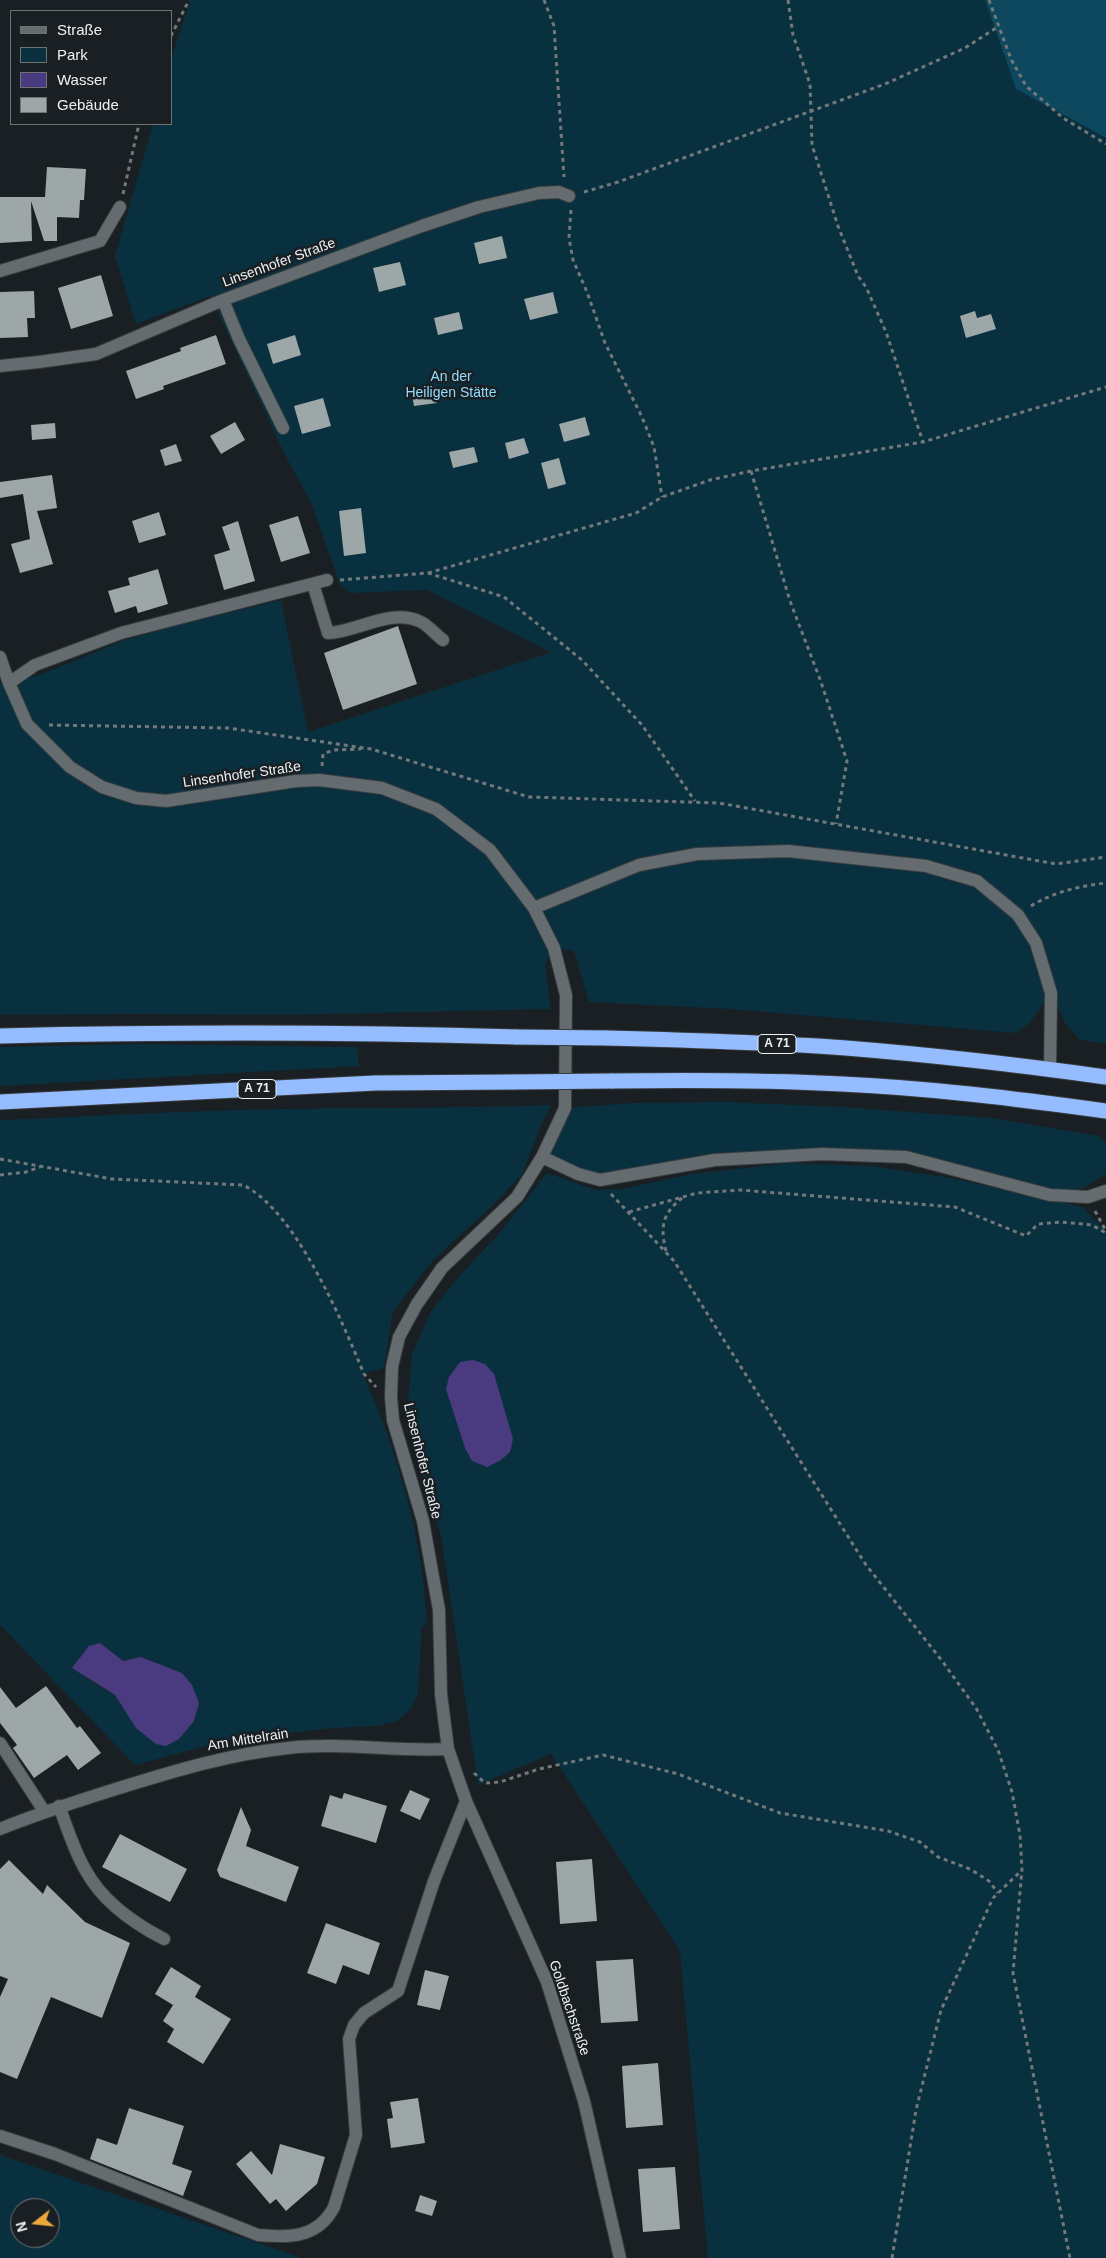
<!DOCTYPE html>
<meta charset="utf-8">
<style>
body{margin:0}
#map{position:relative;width:1106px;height:2258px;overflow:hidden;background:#191f22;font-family:Helvetica,sans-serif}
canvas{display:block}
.legend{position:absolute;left:10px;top:10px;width:162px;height:115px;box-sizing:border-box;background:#191f22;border:1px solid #6e7376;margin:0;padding:6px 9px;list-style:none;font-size:15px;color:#edf1f3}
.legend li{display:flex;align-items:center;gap:10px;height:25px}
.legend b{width:25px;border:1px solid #6e7376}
.north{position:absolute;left:10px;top:2198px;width:50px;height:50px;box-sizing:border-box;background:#191f22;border:1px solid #6e7376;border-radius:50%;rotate:254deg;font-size:14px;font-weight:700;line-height:20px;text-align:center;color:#edf1f3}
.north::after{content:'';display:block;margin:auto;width:18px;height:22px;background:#eca93a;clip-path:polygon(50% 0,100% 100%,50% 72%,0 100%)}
</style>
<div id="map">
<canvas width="1106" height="2258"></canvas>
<ul class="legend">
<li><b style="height:6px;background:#646c6f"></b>Straße</li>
<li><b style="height:14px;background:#09303f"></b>Park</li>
<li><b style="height:14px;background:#4a3b80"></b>Wasser</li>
<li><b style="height:14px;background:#9da7a7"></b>Gebäude</li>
</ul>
<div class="north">N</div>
</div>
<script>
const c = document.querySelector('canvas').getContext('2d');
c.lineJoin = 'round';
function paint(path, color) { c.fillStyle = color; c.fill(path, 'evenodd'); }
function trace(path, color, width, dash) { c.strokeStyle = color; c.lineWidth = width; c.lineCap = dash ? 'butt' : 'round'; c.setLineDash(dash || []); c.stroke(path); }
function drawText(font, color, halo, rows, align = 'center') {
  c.font = font + ' Helvetica,sans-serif'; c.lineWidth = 5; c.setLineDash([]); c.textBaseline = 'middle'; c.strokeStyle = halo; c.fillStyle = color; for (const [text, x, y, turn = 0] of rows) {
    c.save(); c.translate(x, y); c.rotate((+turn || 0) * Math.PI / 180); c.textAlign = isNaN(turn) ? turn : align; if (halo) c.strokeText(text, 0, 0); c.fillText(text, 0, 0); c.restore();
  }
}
paint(new Path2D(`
 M190,0H985L1016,89L1106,138V1044L1080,1040L1065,1023L1051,993L1029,1024L1015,1033L730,1009L589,1002L574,951L554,948L545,965L551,1009L287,1015L134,1014L0,1015V683C32,684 92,651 126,640C177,624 229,613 281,600L308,732L551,652L427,590L349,593L340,585L312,505L284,453L210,296L136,324L115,256L153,124H171V60Z
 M140,1044L357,1047L359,1066L0,1086V1047Z
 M726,1102L842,1107L992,1118L1099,1136L1106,1143V1174L1084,1188L1050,1195L906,1157L715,1160L600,1180L542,1157L565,1108L633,1103Z
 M551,1105L542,1123L522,1175L490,1208L433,1260L393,1312L384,1368L363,1374C390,1434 410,1497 421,1564C424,1584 425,1604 427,1625L422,1626L418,1693L411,1709L397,1721L378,1726L332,1728L232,1739L135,1765L0,1625V1120C79,1117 158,1112 238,1110C342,1107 447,1109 551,1105ZM112,1654L123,1661L141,1657L182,1673L194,1721L179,1739L124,1709L115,1695L86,1678Z
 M790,1163L872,1166L951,1178L1083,1207L1106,1232V2258H708L680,1951L551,1754L478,1785L441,1535L419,1465L408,1403L412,1355L430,1313L459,1276L496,1237L547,1173L596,1190L622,1189L691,1174Z
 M0,2155L302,2258H0ZM20,2208H50V2238H20Z`), '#09303f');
paint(new Path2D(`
 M985,0H1106V138L1016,89Z`), '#0e485e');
paint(new Path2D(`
 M473,1360L485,1364L494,1374L513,1439L510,1452L501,1460L487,1467L472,1461L465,1448L446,1389L449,1377L460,1362Z
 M100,1643L123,1661L141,1657L182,1673L192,1685L199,1703L194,1721L179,1739L166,1746L156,1744L136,1728L115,1695L72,1668L89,1646Z`), '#4a3b80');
paint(new Path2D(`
 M47,167L86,169L84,200H80L79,218L57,217V241H44L31,201L32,241L0,243V197H45Z
 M502,236L507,258L479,264L474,243Z
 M400,262L406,285L379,292L373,268Z
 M101,275L113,316L71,329L58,288Z
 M34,291L35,318H27L28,337L0,338V292Z
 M553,292L558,313L530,320L524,299Z
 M975,311L977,318L991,314L996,329L966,338L960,316Z
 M459,312L463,329L438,335L434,318Z
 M216,335L226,364L163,386L164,389L136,399L126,371L181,351L180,348Z
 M295,335L301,355L273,364L267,344Z
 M434,385L437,403L414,406L411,389Z
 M323,398L331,426L302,434L294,406Z
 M585,417L590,435L564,442L559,424Z
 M235,422L245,440L221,454L210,436Z
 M55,423L56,438L32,440L31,425Z
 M524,438L529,453L509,459L505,443Z
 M176,444L182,461L165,466L160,450Z
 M474,447L478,462L453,468L449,452Z
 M559,458L566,484L548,489L541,463Z
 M52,475L57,508L37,511L53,564L20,573L11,544L30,539L23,494L0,498V482Z
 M361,508L366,553L344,556L339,511Z
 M159,512L166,535L139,543L132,521Z
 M298,516L310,553L281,562L269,525Z
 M238,521L255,581L224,590L214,555L230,550L222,527Z
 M158,569L168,604L138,613L136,606L115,613L108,591L130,585L128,578Z
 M398,626L417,684L343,710L324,653Z
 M46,1686L77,1728L80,1726L101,1753L78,1770L67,1755L34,1778L13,1748L17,1745L0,1723V1687L16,1708Z
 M410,1790L430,1799L420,1820L400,1811Z
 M344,1793L387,1806L376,1843L321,1826L330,1795L342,1799Z
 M241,1807L251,1830L246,1846L299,1867L286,1902L220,1877L217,1870Z
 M120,1834L187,1869L170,1902L102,1867Z
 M592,1859L597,1921L560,1924L556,1862Z
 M9,1860L43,1894L47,1885L85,1922L130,1943L102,2018L51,1997L17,2079L0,2072V1997L8,1979L0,1976V1869Z
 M326,1923L380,1943L369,1975L343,1965L336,1984L307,1973Z
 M633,1959L638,2021L601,2023L596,1961Z
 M171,1967L201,1986L195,1997L231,2019L203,2064L167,2042L174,2029L163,2021L173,2005L155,1994Z
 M425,1970L449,1976L440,2010L417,2005Z
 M658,2063L663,2125L626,2128L622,2066Z
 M418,2098L425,2143L391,2148L387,2119L393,2118L390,2102Z
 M129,2108L184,2126L172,2164L192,2171L183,2196L90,2159L97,2138L117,2145Z
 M280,2144L325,2157L317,2184L286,2211L276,2199L270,2204L236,2164L251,2151L272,2175Z
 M675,2167L680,2229L643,2232L638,2169Z
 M420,2195L437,2201L432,2216L415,2211Z`), '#9da7a7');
const minor = new Path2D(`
 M0,271L100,241L120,207
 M223,300L239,339L283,428
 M0,366L39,362L96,354L223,300L422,226L479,207L539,193L559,192L569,196
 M313,584L328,633C358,632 391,607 421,622C429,626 436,635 443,640
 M0,657L9,683L27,724L70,767L102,787L136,798L166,801L296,781L319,780L382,788L436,809L490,850L534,908L554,948L566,995L565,1108L542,1157L517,1197L442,1268L417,1304L399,1337L392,1367L391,1397L393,1420L423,1521L439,1610L441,1694L448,1749L466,1801L547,1982L584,2101L620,2258
 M9,683L35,665L121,633L327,580
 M534,908L639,865L697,854L788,851L926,866L977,881L1018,915L1036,943L1051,993L1050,1069
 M542,1157L578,1174L600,1180L715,1160L822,1154L906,1157L1050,1195L1088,1197L1106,1191
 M0,1743L44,1811
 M59,1806C67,1827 74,1851 86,1871C103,1902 133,1923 164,1939
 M0,1829C39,1813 78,1801 119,1788C174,1771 230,1754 288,1748C342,1742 395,1752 448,1749
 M0,2136L55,2154L258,2235C289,2238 318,2238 334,2207L356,2135L349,2039L354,2025L364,2013L398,1991L434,1881L466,1801`);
const highway = new Path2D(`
 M0,1036C172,1032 344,1032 517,1037
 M606,1038C686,1040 766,1042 846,1048C933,1055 1020,1065 1106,1077
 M611,1081C688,1080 765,1080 842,1084C931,1088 1018,1099 1106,1111
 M0,1102L375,1083L514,1082`);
trace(minor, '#383c3f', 14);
trace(highway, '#383c3f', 17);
trace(new Path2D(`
 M544,0L554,26L564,177
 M788,0L793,35L810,84L812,145L838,226L858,276L866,287L886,332L923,442
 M989,0L1011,59L1026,86L1063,118L1106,144
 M171,36L189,0
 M584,192L618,182L885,84L965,48L999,26
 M123,194L139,124
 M571,210L569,238L573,260L587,292L605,343L642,417L654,447L662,497
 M751,471L790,601L821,682L847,761L836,824
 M428,573L636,513L662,497L710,480L751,471L923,442L1106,387
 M340,580L428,573L504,597L582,660L642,725L695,801
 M49,725L228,728L371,749L529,797L719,803L1056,864L1106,857
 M322,766L323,754L333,750L361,749
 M1031,906C1053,892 1080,886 1106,883
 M0,1159L112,1179L243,1185C296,1211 342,1321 364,1374L376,1387
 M0,1175L26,1172L40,1167
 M611,1194L674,1261L866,1565L943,1662L976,1708L998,1750L1012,1792L1020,1835L1022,1869L1013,1973L1070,2258
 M1095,1211L1106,1231
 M629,1212L697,1193L740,1190L955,1207L1026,1236L1038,1224L1061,1222L1092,1225L1106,1233
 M666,1251C660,1227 662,1214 682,1198
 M474,1773L485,1783L500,1782L539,1769L603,1755L678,1774L780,1813L888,1831L920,1842L938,1857L970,1869L989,1881L998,1893
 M892,2258L916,2110L941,2010L993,1898L1022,1870`), '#73787a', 3, [4, 4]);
trace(minor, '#646c6f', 12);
trace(highway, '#94bcff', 15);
const highwayBridge = new Path2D(`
 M517,1037L606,1038
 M514,1082L611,1081`);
trace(highwayBridge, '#383c3f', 17, []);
trace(highwayBridge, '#94bcff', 15);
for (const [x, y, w] of [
 [777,1044,38],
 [257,1089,38]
]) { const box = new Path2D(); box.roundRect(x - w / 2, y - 9.5, w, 19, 4); c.fillStyle = '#191f22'; c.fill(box); trace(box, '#edf1f3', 1); }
drawText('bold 12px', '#edf1f3', null, [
 ["A 71",777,1044],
 ["A 71",257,1089]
]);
drawText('14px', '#edf1f3', '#191f22', [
 ["Linsenhofer Straße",279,263,-20],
 ["Linsenhofer Straße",242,775,-8],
 ["Linsenhofer Straße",422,1461,76],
 ["Am Mittelrain",248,1740,-9],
 ["Goldbachstraße",569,2008,71]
]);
drawText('14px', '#94dcfe', '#191f22', [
 ["An der",451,377],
 ["Heiligen Stätte",451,393]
]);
</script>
